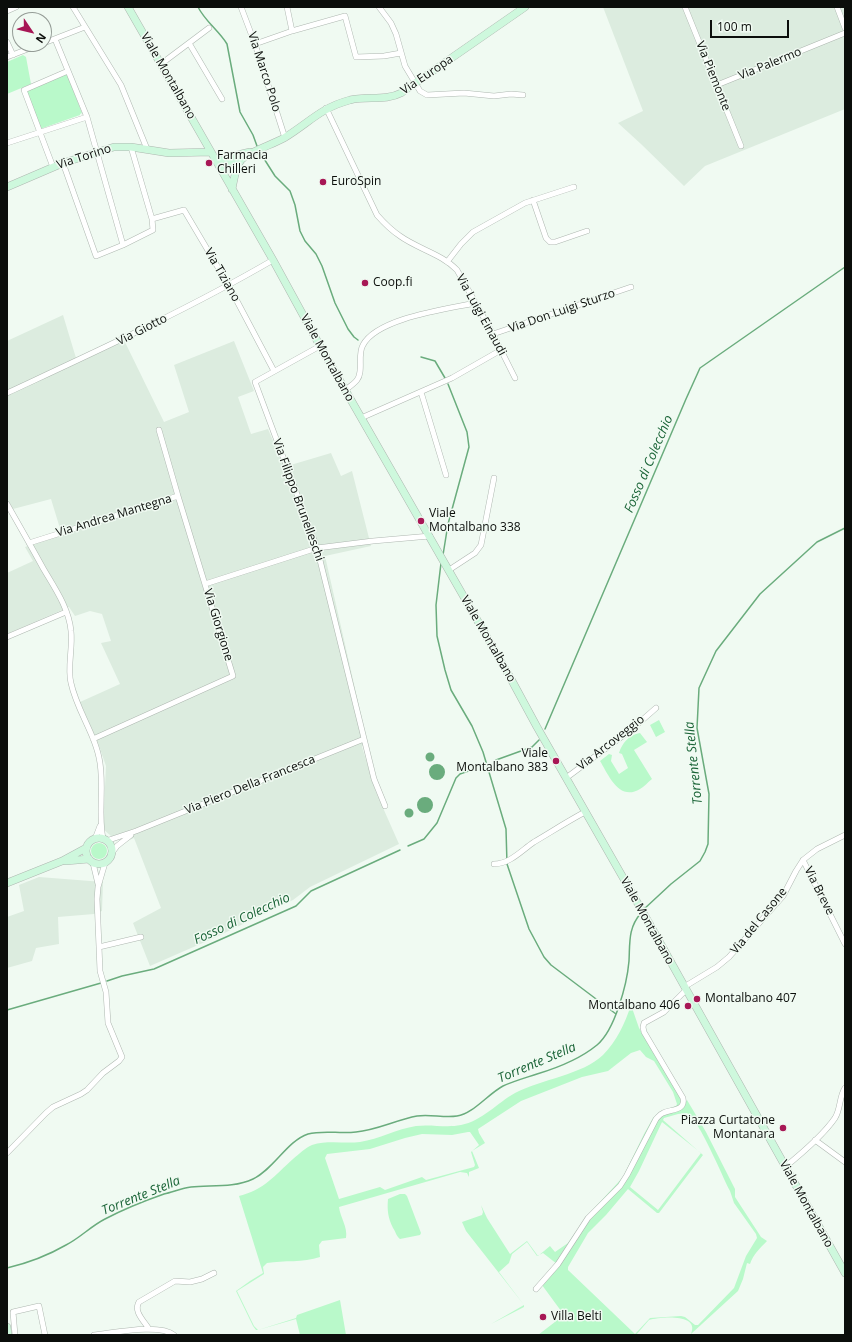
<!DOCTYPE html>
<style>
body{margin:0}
#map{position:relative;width:852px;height:1342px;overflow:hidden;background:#f0faf2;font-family:"Open Sans",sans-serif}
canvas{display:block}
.frame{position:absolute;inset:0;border:8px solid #0b0e0b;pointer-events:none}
.north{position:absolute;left:12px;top:12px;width:40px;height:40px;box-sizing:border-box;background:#f0faf2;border:1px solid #949c96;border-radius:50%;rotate:125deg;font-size:11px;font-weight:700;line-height:16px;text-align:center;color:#0b0e0b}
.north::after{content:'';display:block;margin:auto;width:14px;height:18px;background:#a71755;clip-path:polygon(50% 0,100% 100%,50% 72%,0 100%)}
.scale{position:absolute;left:710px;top:20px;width:79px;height:18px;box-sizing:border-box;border:2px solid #0b0e0b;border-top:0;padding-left:5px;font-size:12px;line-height:14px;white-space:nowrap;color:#0b0e0b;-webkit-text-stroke:3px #f0faf2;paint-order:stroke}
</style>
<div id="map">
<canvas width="852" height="1342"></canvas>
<div class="frame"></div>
<div class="north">N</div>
<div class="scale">100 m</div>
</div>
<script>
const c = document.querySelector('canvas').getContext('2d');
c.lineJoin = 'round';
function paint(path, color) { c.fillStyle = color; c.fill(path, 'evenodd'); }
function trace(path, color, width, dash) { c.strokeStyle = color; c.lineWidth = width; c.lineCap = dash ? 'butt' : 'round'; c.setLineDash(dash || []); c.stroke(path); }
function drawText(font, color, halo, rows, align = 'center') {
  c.font = font + ' "Open Sans",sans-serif'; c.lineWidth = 3; c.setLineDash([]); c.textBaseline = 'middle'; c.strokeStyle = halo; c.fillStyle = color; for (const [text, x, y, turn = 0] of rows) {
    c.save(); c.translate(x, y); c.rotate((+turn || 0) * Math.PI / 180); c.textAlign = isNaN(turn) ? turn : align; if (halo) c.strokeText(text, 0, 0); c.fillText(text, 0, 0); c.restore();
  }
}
paint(new Path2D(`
 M603,7H845V109L705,166L684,186L641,144L618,123L643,111Z
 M63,315L76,358L122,336L164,422L189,412L174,365L234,341L254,391L238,397L251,434L268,429L284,467L331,453L341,476L352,471L371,546L325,556L366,737L362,747L376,792L399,844L310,887L293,900L214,938L150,966L133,923L161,908L134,838L127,841L111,836L103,829L106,766L98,743L80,702L120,684L101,643L111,641L102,614L90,611L75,616L69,607L7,634V573L33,561L25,547L62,535L51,499L13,509L7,498V341Z
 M39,877L103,882L102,911L94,914L58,917L59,944L36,948L32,961L7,968V917L24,911L19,885Z`), '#dcecdf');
paint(new Path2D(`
 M23,55L26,57L31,84L7,94V62Z
 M67,74L82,113L80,114V115L40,129L26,91Z
 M659,720L665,732L656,737L650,725Z
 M640,733L647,742L634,750L652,779C648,782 644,787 640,789C619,802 608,774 600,761L609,754L612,755L611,761L619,774L628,768L622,754L619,753C622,743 629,735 640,733Z
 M91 851a8 8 0 1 1 16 0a8 8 0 1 1-16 0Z
 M631,1005L639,1028L682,1100L681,1106L660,1113L621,1182L596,1208L557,1264L543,1253L537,1256L527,1242L512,1254L509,1263L499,1272L524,1305V1307L491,1324L451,1335L491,1324L524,1305L466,1231L462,1222L482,1215L483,1212L481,1205L487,1218L510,1254L527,1241L538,1256L550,1246L555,1252L568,1243L587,1216L623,1177L644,1134L653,1118L661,1111L676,1106L677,1104L673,1092L654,1061L646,1057L640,1050L631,1053L608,1071L582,1077L521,1101L478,1129L479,1133L485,1143L472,1151L479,1168L469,1172V1177L467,1173L460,1172L339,1207C340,1217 348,1227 346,1238L322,1241L319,1245L320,1257C303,1263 284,1260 267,1263L263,1267L264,1274L237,1291L254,1326L258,1330L296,1318L297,1315L340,1300L346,1335H300L296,1319L258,1330H256L253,1326L236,1291L250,1281L263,1273L239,1196C264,1190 275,1175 293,1159C299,1154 305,1148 312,1145C328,1140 345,1144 360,1142C379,1139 397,1129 416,1126C431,1124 446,1128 461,1125C482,1121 497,1103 515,1093C542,1079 582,1075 603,1055C617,1041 625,1023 631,1005ZM468,1132H470L479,1145L471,1152L475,1165L474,1167L426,1180L422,1177L385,1190L380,1187L339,1199L325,1158L327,1154L370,1149L405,1138L422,1134L452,1135Z
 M687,1100L706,1132L735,1189V1197L761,1237L767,1241C760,1248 753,1255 750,1264L747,1263L743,1279L738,1291L691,1334C700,1313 660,1317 649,1320L636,1335H538L564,1315L542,1285L591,1217L613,1195L648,1134L661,1115L682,1108ZM687,1113C700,1121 722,1176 730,1191L734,1203L756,1234L757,1238L746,1256L734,1288L698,1325H695L685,1317L681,1316L650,1318L635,1334L568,1270V1267L588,1233L606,1215L628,1189L657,1213H659L703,1155L663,1120L664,1118L678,1114ZM662,1122L701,1153L658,1210L630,1187L639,1171Z
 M400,1194H405L407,1196L421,1233L420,1235L400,1239C396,1236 396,1232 393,1228C388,1218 387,1210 388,1199Z`), '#b9f9ca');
paint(new Path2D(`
 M425.5 757a4.5 4.5 0 1 1 9 0a4.5 4.5 0 1 1-9 0Z
 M429 772a8 8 0 1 1 16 0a8 8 0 1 1-16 0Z
 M417 805a8 8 0 1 1 16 0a8 8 0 1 1-16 0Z
 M404.5 813a4.5 4.5 0 1 1 9 0a4.5 4.5 0 1 1-9 0Z`), '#6aac7d');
trace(new Path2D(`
 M198,7C205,21 219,31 227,44L240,112L253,135L257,146
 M261,154L275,176L290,191L295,205L300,231L305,241L316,254L322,266L335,303L348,329L354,337L358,340
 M421,357L435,361L445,378
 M443,555L448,524L469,447L467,432L448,384
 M441,563L436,605L437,636L445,670L451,690L472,726L483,752L506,829L507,864L529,929L544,957L551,965L616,1014
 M545,729L686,399L700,368L845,267
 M496,760L532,747L539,740
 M408,846L424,839L437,823L456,778L460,774L474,769
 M643,910L671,884L700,861L705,852L708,844L709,794L697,728L699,688L716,651L760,594L817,542L845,528
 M107,981L122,976L154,969L296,906L311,891L400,850
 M7,1010L101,983
 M7,1268C28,1263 47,1256 66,1245C80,1238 91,1226 105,1219C124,1209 144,1201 164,1194C173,1192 182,1188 191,1187C211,1185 234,1188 253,1179C274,1169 287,1141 308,1134C323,1130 340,1134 356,1132C377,1130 396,1120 417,1116C430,1114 444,1118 457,1116C473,1114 488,1094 503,1086C514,1081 525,1078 537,1074C557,1068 580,1059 597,1045C615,1030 627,984 629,961C630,942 628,928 641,913`), '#6aac7d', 1.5);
const street = new Path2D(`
 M73,7L121,85L147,149
 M241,7L255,44L285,138
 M287,7L292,31
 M379,7L391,23L396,34L405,66L420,91L427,95L464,93L494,96L511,94L523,95
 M685,7L741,146
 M837,7L845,28
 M7,11L16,7
 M55,39L87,117L123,245
 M7,42L13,55
 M44,43L85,27
 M189,43L222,99
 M255,44L292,31L345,16L356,57L384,56L401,53
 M7,57L41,44
 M161,64L209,28
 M717,85L845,33
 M326,108L377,215C384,223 391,230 400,236C418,249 442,254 457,270L493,334L515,378
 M7,143L87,117
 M63,163L96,256L123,245L153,230L152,219L131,147
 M53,167L24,90L68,71
 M533,200L546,238L550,242H555L587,231
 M152,219L184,210L229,286L274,371
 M447,262L461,244L473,232L525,203L574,187
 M493,334L631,287
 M320,346L255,382L317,548L374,779L385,806
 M345,390C349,387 354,384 357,380C364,371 357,355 363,345C377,318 447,309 475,303
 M421,392L446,475
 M7,393C97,351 187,310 273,260
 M361,418L452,378L501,350
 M7,504C19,525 31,546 43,568C54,587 69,608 71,631C73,648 67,668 71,683C77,711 96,735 100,763C104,789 98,814 103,839
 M29,543L178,496L159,430
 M449,570L475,553L481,545L494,478
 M205,584L317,548L373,541L430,536
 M7,637L66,612
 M93,739L233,676L178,496
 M566,778L632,729L656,708
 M95,839L100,826
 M106,841L136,831L364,739
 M111,854L117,846L131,835
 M803,860L845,944
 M93,863L98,884
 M494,864C510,864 522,850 534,842C551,832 568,821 585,812
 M99,947L141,937
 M684,987L717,967L729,957L783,896L796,871L803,860L817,849L845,835
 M815,1140L845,1162
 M7,1153L46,1113L53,1107L81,1094L87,1090L103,1073L119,1061L122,1057L108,1023L106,992L100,971L97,899L98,887L105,863
 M785,1167C801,1154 824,1134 835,1118C841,1108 839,1097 845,1088
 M536,1289L558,1264L588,1218L620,1186L627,1175L656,1119C658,1117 660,1114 663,1113C671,1109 686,1111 683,1098L644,1032L643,1027L644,1023L664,1012L686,990
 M149,1329C144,1321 133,1311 139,1302L175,1281L190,1282L202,1279L214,1273
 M15,1335L13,1312L39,1306L45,1335
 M94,1335C114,1333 159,1323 174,1335`);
const secondary = new Path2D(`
 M128,7L273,260L320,346L511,679L537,727L649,923L845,1273
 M217,162L237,155L250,152
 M217,162L227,163L242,159
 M7,187L63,163L114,147H131L169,153L211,152
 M232,189C234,180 235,168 241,160C248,152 274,144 284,138C309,123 320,108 350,100C367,96 386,101 401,93L525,7
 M86 851a13 13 0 1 1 26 0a13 13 0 1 1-26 0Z
 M66,861L89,859
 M7,883L62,861L86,848
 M7,1327L8,1335`);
trace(street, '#aeb7b0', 6);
trace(secondary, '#aeb7b0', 8);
trace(street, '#fff', 5);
trace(secondary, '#cef8dd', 7);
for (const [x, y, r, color] of [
 [209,163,4,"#a71755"],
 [323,182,4,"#a71755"],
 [365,283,4,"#a71755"],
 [421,521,4,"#a71755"],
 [556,761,4,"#a71755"],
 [697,999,4,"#a71755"],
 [688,1006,4,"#a71755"],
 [783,1128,4,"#a71755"],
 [543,1317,4,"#a71755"]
]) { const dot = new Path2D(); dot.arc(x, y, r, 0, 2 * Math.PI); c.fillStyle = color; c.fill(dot); trace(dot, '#f0faf2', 1.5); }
drawText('12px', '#0b0e0b', '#f0faf2', [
 ["Via Palermo",770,64,-22],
 ["Via Marco Polo",264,72,72],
 ["Via Europa",427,75,-34],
 ["Viale Montalbano",168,76,60],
 ["Via Piemonte",713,76,68],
 ["Via Torino",84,157,-18],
 ["Via Tiziano",222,275,60],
 ["Via Don Luigi Sturzo",562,311,-19],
 ["Via Luigi Einaudi",481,315,61],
 ["Via Giotto",142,330,-27],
 ["Viale Montalbano",327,358,61],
 ["Via Filippo Brunelleschi",298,500,70],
 ["Via Andrea Mantegna",114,516,-17],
 ["Via Giorgione",218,625,73],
 ["Viale Montalbano",488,639,60],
 ["Via Arcoveggio",611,743,-38],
 ["Via Piero Della Francesca",250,785,-22],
 ["Via Breve",819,891,63],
 ["Viale Montalbano",647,921,61],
 ["Via del Casone",759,921,-51],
 ["Viale Montalbano",806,1204,61]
]);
drawText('12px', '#0b0e0b', '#f0faf2', [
 ["Farmacia",217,156],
 ["Chilleri",217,170],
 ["EuroSpin",331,182],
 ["Coop.fi",373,283],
 ["Viale",429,514],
 ["Montalbano 338",429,528],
 ["Viale",548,754,"right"],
 ["Montalbano 383",548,768,"right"],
 ["Montalbano 407",705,999],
 ["Montalbano 406",680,1006,"right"],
 ["Piazza Curtatone",775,1121,"right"],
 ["Montanara",775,1135,"right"],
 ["Villa Belti",551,1317]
], 'left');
drawText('italic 13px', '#1a6437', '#f0faf2', [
 ["Fosso di Colecchio",649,464,-67],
 ["Torrente Stella",694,763,-96],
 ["Fosso di Colecchio",242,919,-25],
 ["Torrente Stella",537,1063,-23],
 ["Torrente Stella",141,1196,-22]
]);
</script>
